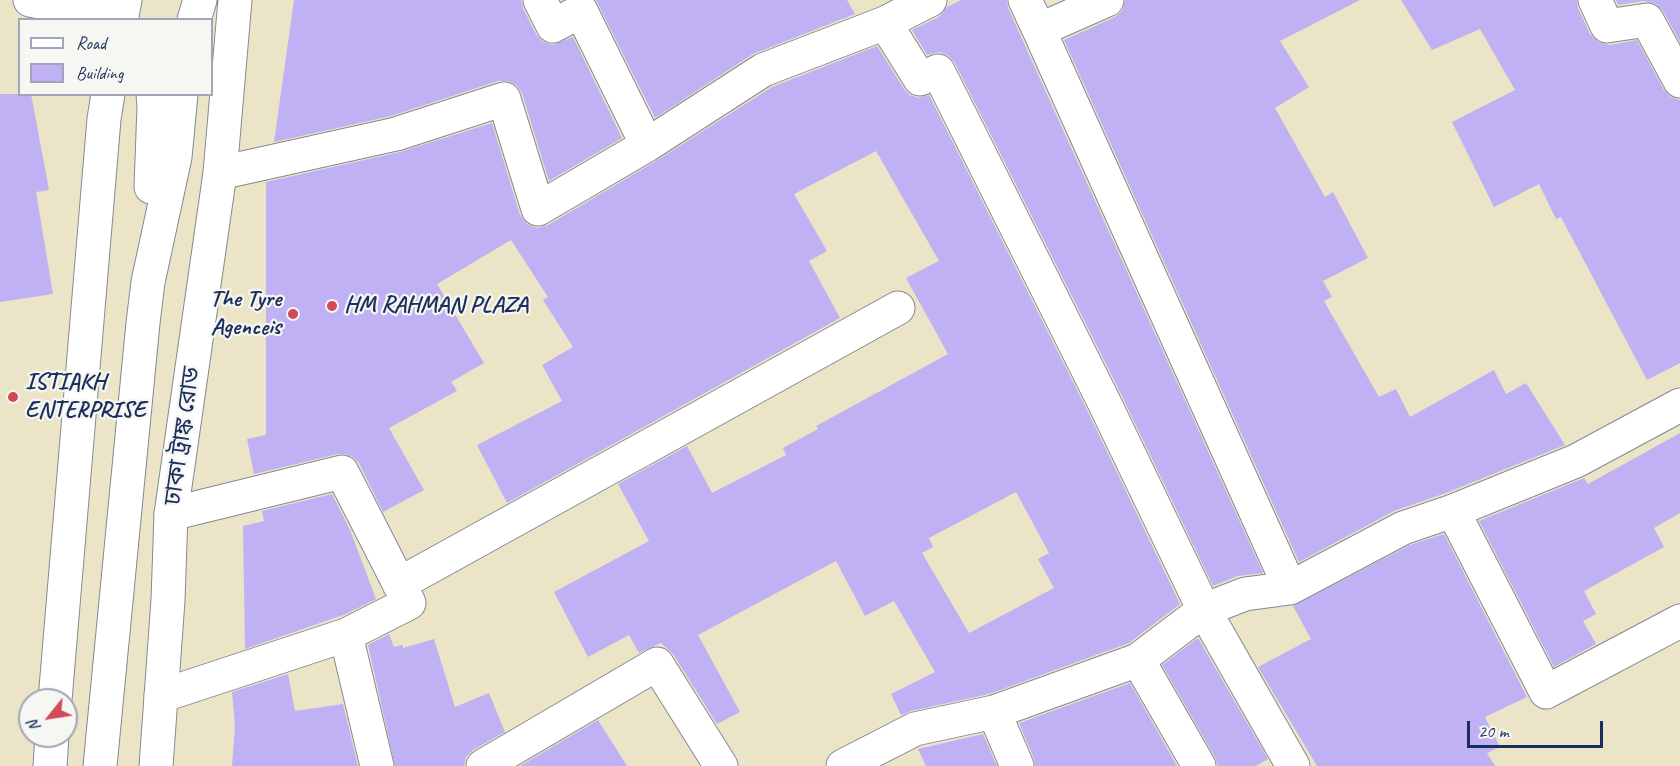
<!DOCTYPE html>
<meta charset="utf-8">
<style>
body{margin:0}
#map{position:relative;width:1680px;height:766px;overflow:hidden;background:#ece4c6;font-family:Caveat,sans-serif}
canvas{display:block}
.legend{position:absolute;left:18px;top:18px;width:195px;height:78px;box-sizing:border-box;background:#f6f6f2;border:2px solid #9ea6b7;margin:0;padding:8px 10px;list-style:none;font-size:18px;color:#1b2f5e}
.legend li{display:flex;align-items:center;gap:12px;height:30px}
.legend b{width:30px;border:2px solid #9ea6b7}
.north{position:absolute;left:18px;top:688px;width:60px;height:60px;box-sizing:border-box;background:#f6f6f2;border:2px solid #9ea6b7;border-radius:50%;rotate:240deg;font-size:16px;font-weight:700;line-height:24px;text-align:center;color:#1b2f5e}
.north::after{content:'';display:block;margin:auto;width:21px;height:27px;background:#d1495b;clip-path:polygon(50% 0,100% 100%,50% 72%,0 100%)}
.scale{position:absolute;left:1467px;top:721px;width:136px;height:27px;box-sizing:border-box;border:3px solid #1b2f5e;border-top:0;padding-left:8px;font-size:18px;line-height:21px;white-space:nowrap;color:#1b2f5e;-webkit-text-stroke:4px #f6f6f2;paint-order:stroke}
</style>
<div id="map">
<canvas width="1680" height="766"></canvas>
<ul class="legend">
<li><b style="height:8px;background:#fff"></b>Road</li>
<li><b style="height:16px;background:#bfb1f4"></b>Building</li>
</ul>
<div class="north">N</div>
<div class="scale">20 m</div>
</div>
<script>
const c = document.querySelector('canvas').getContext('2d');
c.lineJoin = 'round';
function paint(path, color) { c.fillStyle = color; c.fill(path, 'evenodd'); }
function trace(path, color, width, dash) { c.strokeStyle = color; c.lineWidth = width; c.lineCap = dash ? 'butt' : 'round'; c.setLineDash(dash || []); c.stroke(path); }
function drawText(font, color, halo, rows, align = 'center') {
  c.font = font + ' Caveat,"Noto Sans Bengali",sans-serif'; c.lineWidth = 4.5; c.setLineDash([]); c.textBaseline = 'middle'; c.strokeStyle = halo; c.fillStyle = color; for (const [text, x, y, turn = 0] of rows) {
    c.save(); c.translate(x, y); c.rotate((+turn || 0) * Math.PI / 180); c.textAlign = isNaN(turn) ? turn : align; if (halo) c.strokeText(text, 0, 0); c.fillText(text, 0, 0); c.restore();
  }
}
paint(new Path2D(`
 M294,0H521L523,8L536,34L542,41L553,45L573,37L622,138L549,181L522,93L516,85L507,81H498L391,116L274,142Z
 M596,0H847L855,14L753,54L655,118Z
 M961,0H1007L1008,8L1263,573L1238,576L1213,586L1121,394L955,63L949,56L940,52L927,55L912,30L939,17L947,7Z
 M1125,0H1360L1280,41L1309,87L1275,108L1325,197L1333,192L1368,258L1323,281L1332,297L1324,301L1379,397L1396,389L1410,417L1494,370L1506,394L1526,383L1565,445L1446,493L1394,511L1299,562L1064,40L1115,17L1122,11Z
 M1401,0H1577L1578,8L1590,34L1598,42L1610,45L1637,40L1664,90L1671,97L1680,100V363L1647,380L1561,217L1556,219L1539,184L1494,207L1452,122L1515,90L1480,29L1432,50Z
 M1616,0H1680V42L1663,11L1656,4L1644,1L1618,5Z
 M877,46L904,89L910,95L919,98L929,95L1087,410L1180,604L1129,643L989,694L911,711L901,715L891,694L935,672L894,601L865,616L836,561L698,635L740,712L717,724L673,654L661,643L639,653L629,635L588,657L554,592L649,541L618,484L687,446L712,493L786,455L783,448L818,429L816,426L948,354L906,278L939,261L876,151L794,194L827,251L809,261L840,318L507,503L477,445L562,401L542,365L573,347L543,300L548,297L511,240L437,284L484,363L451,382L457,391L389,428L424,490L383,512L359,463L353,457L345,454H338L254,474L247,439L266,435V182L400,152L492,123L520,215L527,224L537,228L548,225L656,161L772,87ZM1016,492L1049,553L1038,559L1054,588L969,633L922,553L933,547L929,538Z
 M0,94H31L49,190L36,192L53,294L0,302Z
 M1680,433V513L1654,528L1664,547L1584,591L1596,614L1583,621L1596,644L1554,667L1479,521L1584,478L1588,484Z
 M332,494L350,530L376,599L346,614L245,649L243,526L264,521L262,511Z
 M1444,534L1527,697L1485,717L1500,747L1487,753L1495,766H1317L1258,667L1311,639L1293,606L1410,545Z
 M389,634L394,647L403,645V648L434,639L455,707L489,693L505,732L473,750L466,757L464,766H395L368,645Z
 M1198,638L1268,759L1256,766H1218L1215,757L1162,665Z
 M288,674L295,711L343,704L358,766H232L235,726L232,692Z
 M1130,683L1177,766H1035L1034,759L1019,723Z
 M598,720L627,766H520Z
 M983,734L997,766H926L918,749Z`), '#bfb1f4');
const minor = new Path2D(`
 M30,0L122,18
 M540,0L553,26L581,11L647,145L763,70L885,23L920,79L938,71L1104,402L1204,610L1293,766
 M1025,0L1039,30
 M1107,0L1039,30L1290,588
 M1595,0L1607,26L1647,20L1680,81
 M885,23L930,0
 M220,173L396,134L504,99L538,209L647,145
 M1453,511L1546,692L1680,621
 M171,514L342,472L409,603L346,635
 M399,584L898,308
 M1138,660L1199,766
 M161,696L346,635L377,766
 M994,712L1017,766
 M483,766L657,664L721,766
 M843,766L915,729L994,712L1138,660L1204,610L1245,594L1290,588L1403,528L1453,511L1576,461L1680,405`);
const major = new Path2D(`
 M121,20L125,0
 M194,20L200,0
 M151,187L154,106L153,94
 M55,700L104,119L108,94
 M50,766L52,736
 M100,766L143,323L148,282L175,157L181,94
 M156,766L168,600L171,514L220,173L235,0`);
trace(minor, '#848a92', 35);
trace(major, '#848a92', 35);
trace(minor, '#fff', 33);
trace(major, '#fff', 33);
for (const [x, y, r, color] of [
 [332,306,6,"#d1495b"],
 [293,314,6,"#d1495b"],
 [13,397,6,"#d1495b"]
]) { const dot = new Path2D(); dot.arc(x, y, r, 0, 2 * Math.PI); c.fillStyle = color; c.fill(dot); trace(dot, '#f6f6f2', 2); }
drawText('bold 24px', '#1b2f5e', '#f6f6f2', [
 ["The Tyre",281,300,"right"],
 ["Agenceis",281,328,"right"],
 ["HM RAHMAN PLAZA",344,306],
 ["ISTIAKH",25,383],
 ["ENTERPRISE",25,411]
], 'left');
drawText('24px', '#1b2f5e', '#f6f6f2', [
 ["ঢাকা ট্রাঙ্ক রোড",183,436,-82]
]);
</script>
